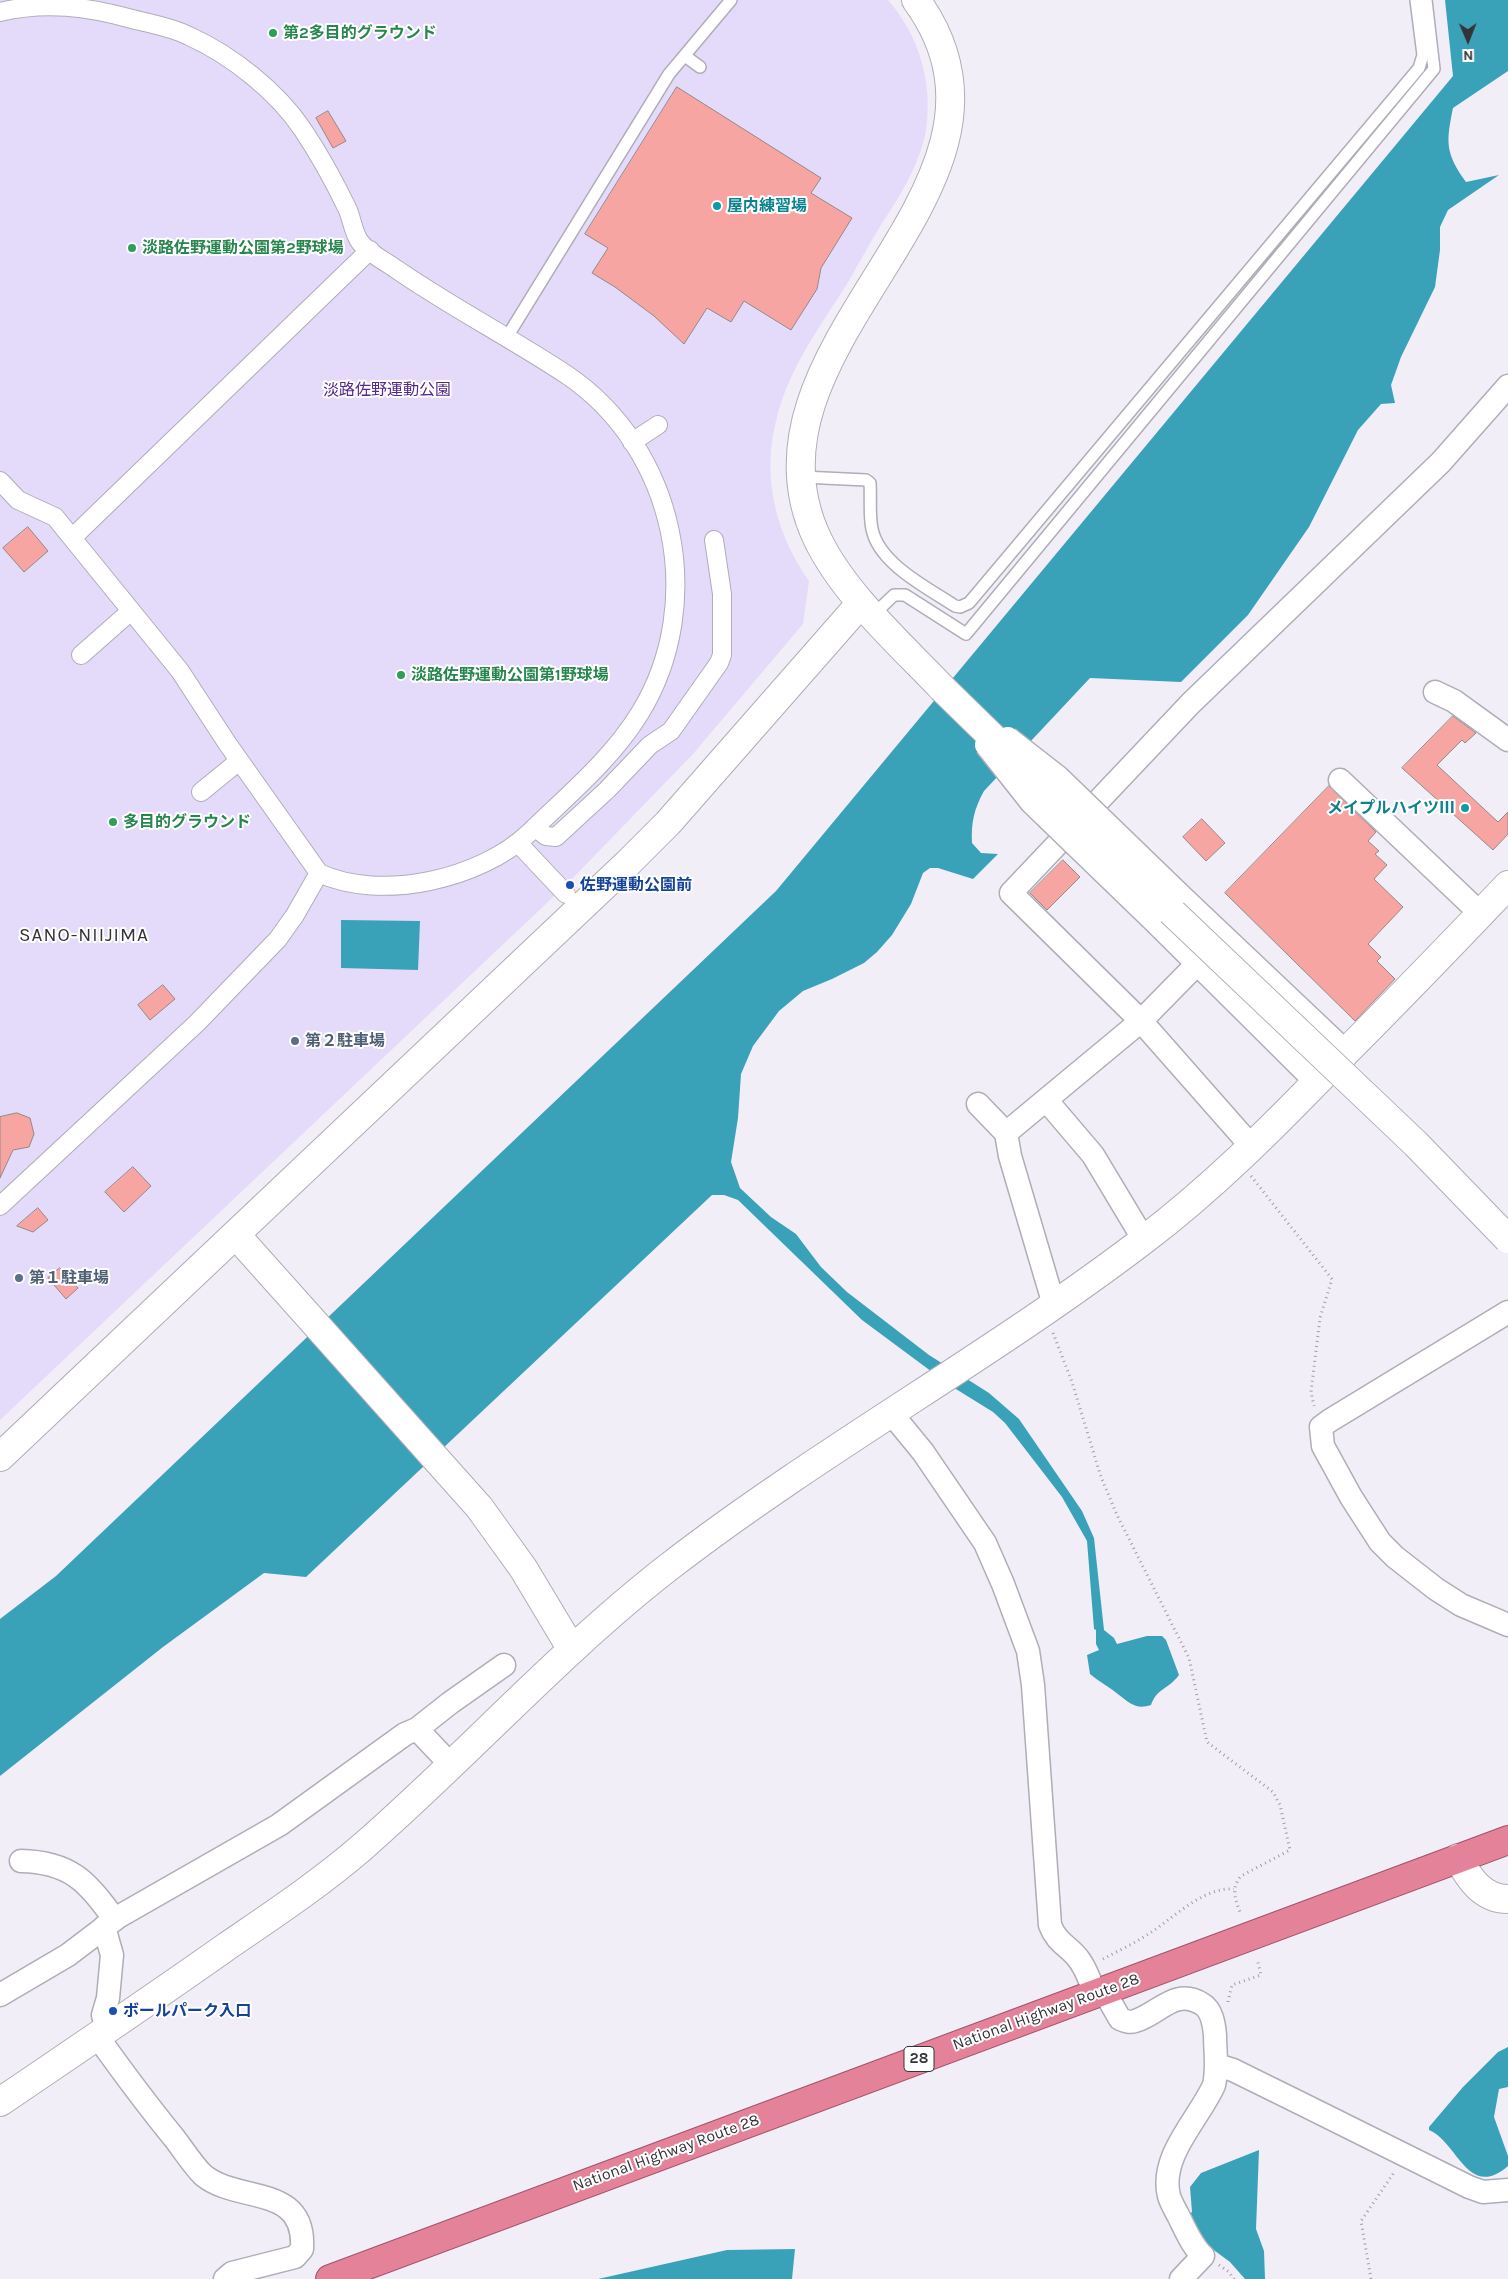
<!DOCTYPE html>
<meta charset="utf-8">
<style>
body{margin:0}
#map{position:relative;width:1508px;height:2279px;overflow:hidden;background:#f1eef8;font-family:Karla,sans-serif}
canvas{display:block}
.north{position:absolute;left:1443px;top:15px;width:50px;height:50px;-webkit-text-stroke:4px #fff;paint-order:stroke;rotate:179deg;font-size:14px;font-weight:700;line-height:20px;text-align:center;color:#343337}
.north::after{content:'';display:block;margin:auto;width:18px;height:22px;background:#343337;clip-path:polygon(50% 0,100% 100%,50% 72%,0 100%)}
</style>
<div id="map">
<canvas width="1508" height="2279"></canvas>
<div class="north">N</div>
</div>
<script>
const c = document.querySelector('canvas').getContext('2d');
c.lineJoin = 'round';
function paint(path, color) { c.fillStyle = color; c.fill(path, 'evenodd'); }
function trace(path, color, width, dash) { c.strokeStyle = color; c.lineWidth = width; c.lineCap = dash ? 'butt' : 'round'; c.setLineDash(dash || []); c.stroke(path); }
function drawText(font, color, halo, rows, align = 'center') {
  c.font = font + ' Karla,"Noto Sans JP",sans-serif'; c.lineWidth = 4; c.setLineDash([]); c.textBaseline = 'middle'; c.strokeStyle = halo; c.fillStyle = color; for (const [text, x, y, turn = 0] of rows) {
    c.save(); c.translate(x, y); c.rotate((+turn || 0) * Math.PI / 180); c.textAlign = isNaN(turn) ? turn : align; if (halo) c.strokeText(text, 0, 0); c.fillText(text, 0, 0); c.restore();
  }
}
paint(new Path2D(`
 M0,0H888C919,35 933,83 926,130C920,165 898,199 879,228C868,246 858,265 847,284C821,325 789,368 777,417C761,474 775,533 809,581L803,624L693,754L568,883L0,1420Z`), '#e4dafa');
paint(new Path2D(`
 M1445,0H1508V71L1453,108C1446,142 1445,153 1466,182L1499,175L1448,210L1440,227V250L1435,287L1401,357L1391,385L1395,403L1381,404L1358,430L1309,527L1248,615L1181,682L1090,678L984,791C974,809 971,823 972,843L981,853L998,854L973,879L938,868H930L923,873L911,904L892,935L877,952L864,963L832,979L803,991L779,1011L753,1046L741,1074L738,1118L731,1162L740,1188L771,1217L796,1234L821,1267L847,1292L929,1355L989,1393L1019,1419L1082,1511L1094,1538L1104,1630L1114,1638L1117,1644L1147,1636H1162L1166,1640L1179,1675C1169,1689 1157,1688 1151,1705C1136,1710 1130,1703 1119,1695C1110,1687 1099,1682 1090,1674L1087,1655L1099,1650L1096,1644V1630L1094,1629L1087,1541L1062,1497L1005,1423L993,1412L951,1386L862,1320L738,1200L724,1195H712L306,1577L264,1573L163,1647L0,1776V1619L56,1576L776,891L1453,76Z
 M341,920L420,921L418,970L341,968Z
 M1508,2047V2087L1499,2089L1494,2117L1508,2156V2166C1468,2201 1457,2141 1429,2130V2127L1463,2087L1498,2052Z
 M1259,2150L1256,2229L1264,2251L1265,2279H1245L1230,2262L1207,2245L1188,2215L1192,2212L1190,2187L1201,2173Z
 M795,2249L792,2279H598L727,2250Z`), '#3aa2b8');
const building = new Path2D(`
 M677,87L821,178L811,193L852,218L821,268L817,289L791,330L744,301L731,322L707,308L684,344L654,316L615,287L592,273L608,248L585,234Z
 M328,111L346,141L333,148L316,118Z
 M28,527L48,551L24,572L3,548Z
 M1453,716L1476,733L1465,743L1462,740L1437,765L1498,822L1508,812V834L1493,850L1402,768Z
 M1329,786L1376,832L1368,841L1379,851L1375,854L1387,865L1374,879L1403,907L1368,944L1381,957L1377,961L1395,979L1355,1021L1225,893Z
 M1202,819L1225,843L1206,861L1183,837Z
 M1063,860L1080,877L1047,910L1030,893Z
 M163,985L175,999L150,1020L138,1005Z
 M17,1113L30,1118L34,1134L29,1147L13,1150L0,1178V1117Z
 M133,1167L151,1186L124,1212L105,1192Z
 M38,1208L48,1220L33,1232L17,1226Z
 M60,1268L78,1288L66,1299L48,1278Z`);
paint(building, '#f7a5a3');
trace(building, '#948988', 1);
const service = new Path2D(`
 M685,56L700,67
 M507,337L669,74L731,0
 M803,477L866,480L870,483C871,498 869,515 872,529C879,564 928,588 955,606L960,607L969,603L1419,68L1423,55L1416,0
 M873,615L894,595H905L966,634L1434,69L1426,0`);
const pedestrian = new Path2D(`
 M0,12C46,1 88,7 132,19C151,24 171,27 189,36C231,55 277,91 303,130C319,154 334,181 347,208C352,218 353,233 360,242C368,253 385,261 396,269C451,307 511,338 567,375C675,448 708,602 640,713C611,760 568,795 529,833C481,879 381,902 319,873L227,743L180,671L55,517L18,500L0,481
 M632,442L658,425
 M72,538L370,250
 M81,655L131,611
 M201,792L239,761
 M535,827L546,836L556,837L607,790L650,745L671,731L719,663L722,655V594L714,540
 M518,843L566,894
 M0,1206L197,1023L278,939L295,915L319,873`);
const minor = new Path2D(`
 M1435,692L1454,701L1508,740
 M1340,780L1481,914
 M1178,893L1346,1052
 M1151,918L1316,1082
 M1047,1101L1093,1155L1144,1240
 M978,1104L1006,1133L1141,1021L1197,964
 M1006,1133L1010,1156L1054,1305
 M1252,1147L1141,1021L1011,893L1191,703L1441,462L1508,386
 M1508,1312L1329,1421L1321,1427L1323,1446L1351,1497L1380,1542L1395,1557L1436,1589L1461,1605L1508,1625
 M891,1413L923,1452L985,1543L1003,1584L1028,1651L1033,1685L1050,1925C1057,1944 1070,1946 1080,1961C1087,1971 1091,1983 1095,1994
 M417,1729L450,1703L504,1665
 M21,1861C69,1862 88,1881 114,1919
 M104,1927L112,1955L108,1998L103,2015L107,2030
 M1104,1991L1120,2019C1125,2021 1130,2023 1135,2021C1159,2014 1175,1987 1202,2004C1212,2010 1214,2024 1215,2035C1215,2052 1218,2068 1214,2085C1199,2119 1159,2156 1169,2196C1171,2203 1176,2211 1179,2217C1186,2231 1192,2246 1203,2256L1181,2279
 M0,1995L68,1955L118,1917L279,1825L405,1734L417,1729L451,1765
 M97,2036C122,2071 148,2106 175,2139C184,2151 193,2165 203,2175C238,2204 306,2183 302,2249L295,2257L232,2273L225,2279
 M1217,2065L1233,2070L1302,2104L1469,2187L1483,2192L1508,2190`);
const tertiary = new Path2D(`
 M916,0C1054,189 725,342 817,538C843,593 900,644 942,688
 M236,1235L479,1507L523,1568L571,1648
 M0,1457L627,864L668,823L861,603
 M1458,1858C1469,1878 1482,1899 1508,1899
 M0,2102C75,2051 151,2000 226,1947C271,1916 318,1885 360,1849C466,1757 559,1652 670,1566C822,1449 992,1356 1145,1239C1212,1188 1272,1128 1331,1067C1391,1007 1450,946 1508,885`);
const trunk = new Path2D(`
 M330,2279L1508,1840`);
trace(service, '#b0adb7', 14);
trace(pedestrian, '#b0adb7', 20);
trace(minor, '#b0adb7', 25);
trace(tertiary, '#b0adb7', 30);
trace(trunk, '#a25267', 30);
trace(new Path2D(`
 M1251,1176L1332,1279L1320,1318L1311,1392L1314,1406
 M1053,1333L1072,1382L1101,1477L1117,1515L1189,1658L1207,1742L1273,1792L1280,1805L1290,1850L1241,1876C1230,1889 1236,1901 1241,1915
 M1103,1959C1118,1951 1135,1943 1150,1933C1175,1917 1203,1887 1234,1889
 M1228,2002L1232,1985L1261,1975L1258,1962
 M1219,2265L1229,2272L1234,2279
 M1371,2279L1361,2221L1395,2171`), '#9f9da5', 3, [1, 4]);
trace(service, '#fff', 11);
trace(pedestrian, '#fff', 18);
trace(minor, '#fff', 22);
trace(tertiary, '#fff', 28);
trace(trunk, '#e4829a', 28);
const minorBridge = new Path2D(`
 M1008,738L1058,777L1178,893
 M986,745L1031,802L1151,918`);
const tertiaryBridge = new Path2D(`
 M942,688L1153,894L1416,1144L1508,1239`);
trace(minorBridge, '#b0adb7', 25, []);
trace(tertiaryBridge, '#b0adb7', 30, []);
trace(minorBridge, '#fff', 22);
trace(tertiaryBridge, '#fff', 28);
for (const [x, y, r, color] of [
 [273,33,5,"#2e9e5b"],
 [717,206,5,"#0f9aa8"],
 [132,248,5,"#2e9e5b"],
 [401,675,5,"#2e9e5b"],
 [1465,808,5,"#0f9aa8"],
 [113,822,5,"#2e9e5b"],
 [570,885,5,"#1a4fb4"],
 [295,1041,5,"#5c6f8a"],
 [19,1278,5,"#5c6f8a"],
 [113,2011,5,"#1a4fb4"]
]) { const dot = new Path2D(); dot.arc(x, y, r, 0, 2 * Math.PI); c.fillStyle = color; c.fill(dot); trace(dot, '#fff', 2); }
for (const [x, y, w] of [
 [919,2059,30]
]) { const box = new Path2D(); box.roundRect(x - w / 2, y - 12.5, w, 25, 4); c.fillStyle = '#fff'; c.fill(box); trace(box, '#343337', 1); }
drawText('bold 15px', '#343337', null, [
 ["28",919,2059]
]);
drawText('bold 16px', '#27864d', '#fff', [
 ["第2多目的グラウンド",283,33],
 ["淡路佐野運動公園第2野球場",142,248],
 ["淡路佐野運動公園第1野球場",411,675],
 ["多目的グラウンド",123,822]
], 'left');
drawText('bold 16px', '#0d838f', '#fff', [
 ["屋内練習場",727,206],
 ["メイプルハイツⅢ",1455,808,"right"]
], 'left');
drawText('16px', '#53298a', '#fff', [
 ["淡路佐野運動公園",387,390]
]);
drawText('bold 16px', '#164399', '#fff', [
 ["佐野運動公園前",580,885],
 ["ボールパーク入口",123,2011]
], 'left');
drawText('bold 16px', '#4e5e75', '#fff', [
 ["第２駐車場",305,1041],
 ["第１駐車場",29,1278]
], 'left');
drawText('16px', '#343337', '#fff', [
 ["National Highway Route 28",1046,2012,-20],
 ["National Highway Route 28",666,2153,-20]
]);
c.letterSpacing = '1px';
drawText('19px', '#343337', '#fff', [
 ["SANO-NIIJIMA",84,936]
]);
c.letterSpacing = '0px';
</script>
